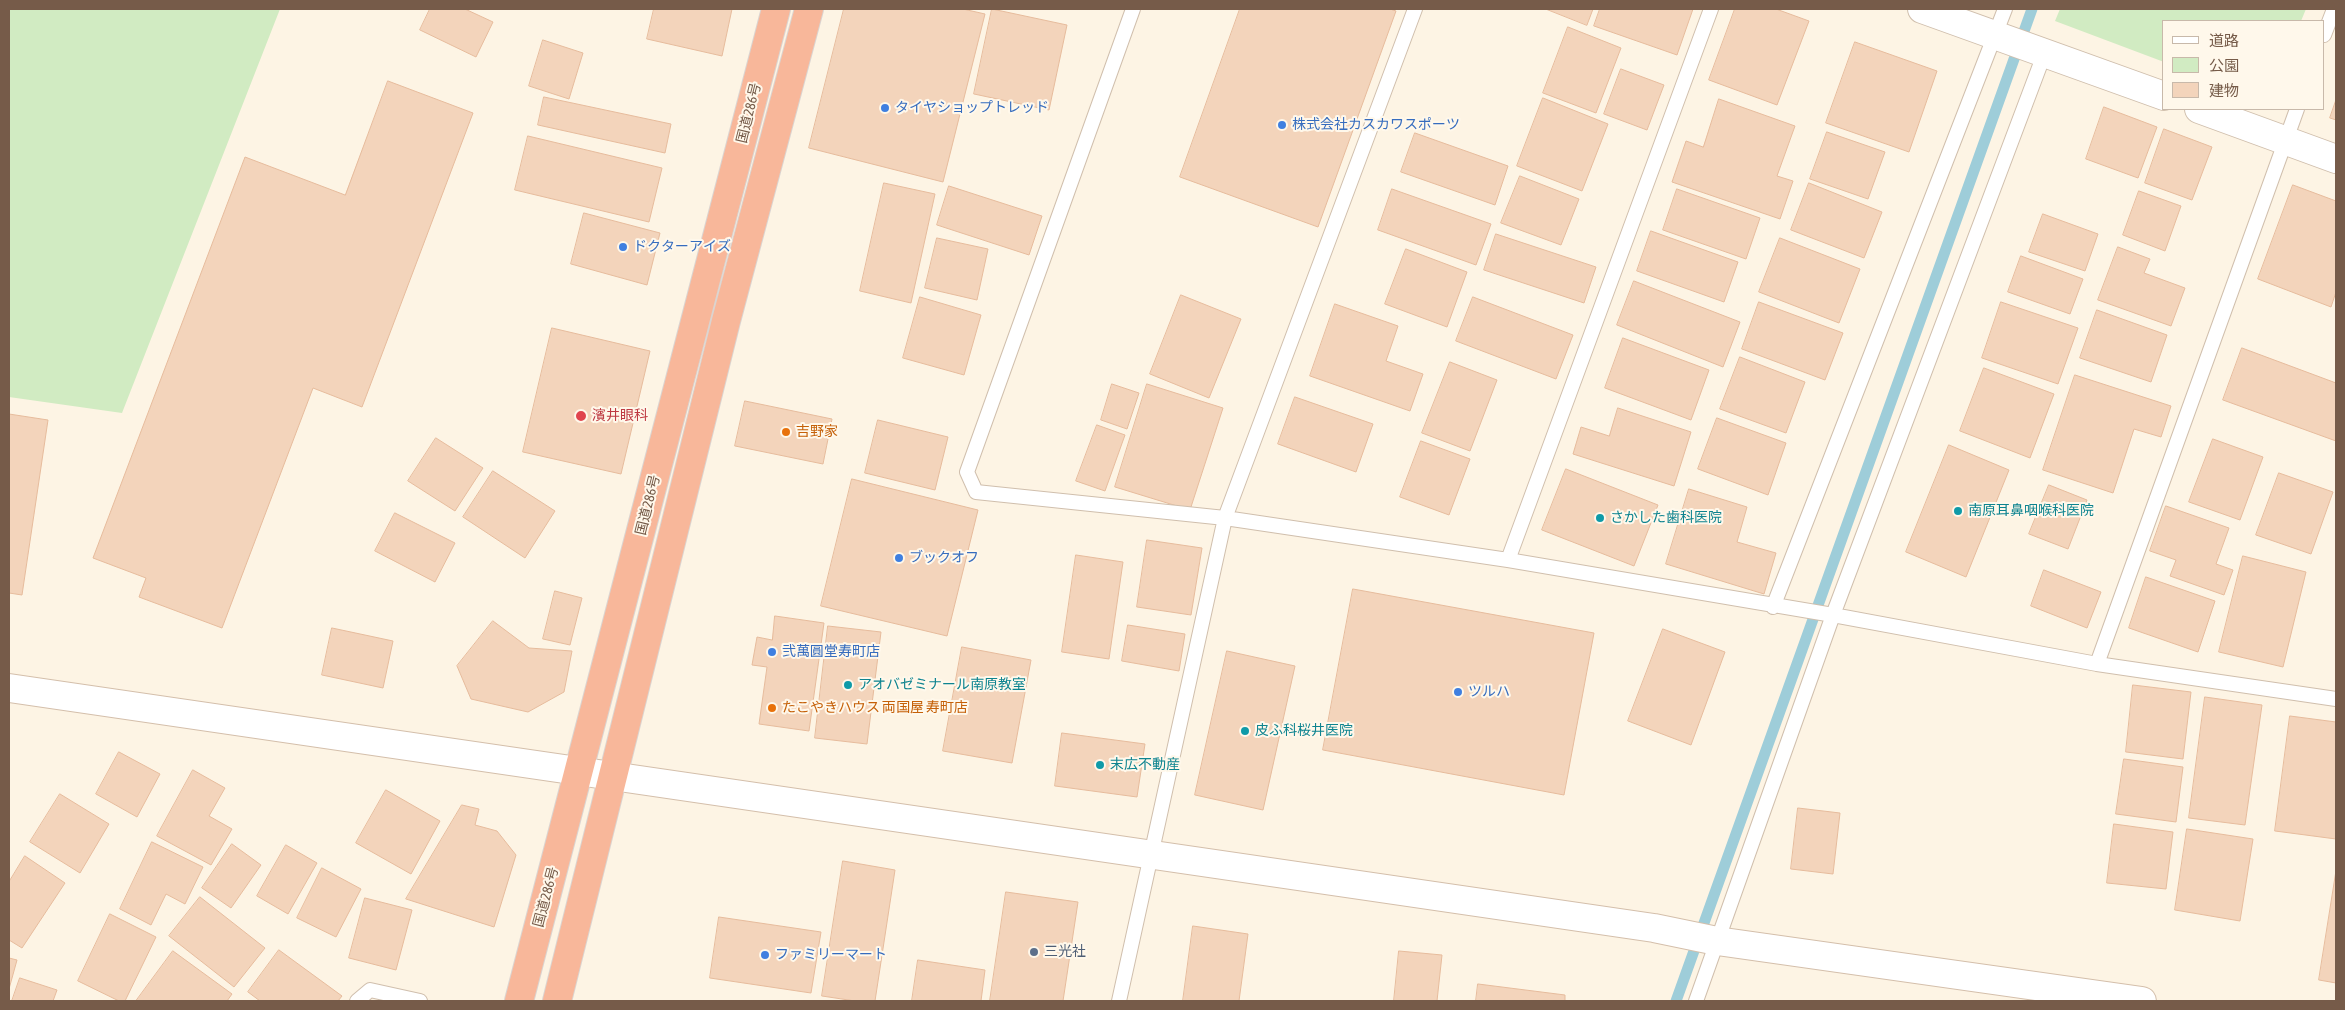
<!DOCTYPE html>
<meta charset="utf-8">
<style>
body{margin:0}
#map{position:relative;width:2345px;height:1010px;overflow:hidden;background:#fdf4e4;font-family:"Asap Condensed","Noto Sans JP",sans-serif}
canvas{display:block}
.frame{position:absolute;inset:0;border:10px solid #765b49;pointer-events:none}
.legend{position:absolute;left:2162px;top:20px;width:162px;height:90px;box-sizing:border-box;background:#fff8eb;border:1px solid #c8b9aa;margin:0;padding:6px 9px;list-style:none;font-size:15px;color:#765b49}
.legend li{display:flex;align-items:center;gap:10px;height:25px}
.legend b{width:25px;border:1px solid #c8b9aa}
</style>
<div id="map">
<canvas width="2345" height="1010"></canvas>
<div class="frame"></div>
<ul class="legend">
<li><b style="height:6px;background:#fff"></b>道路</li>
<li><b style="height:14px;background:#d1ebc2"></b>公園</li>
<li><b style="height:14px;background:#f3d4bb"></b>建物</li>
</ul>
</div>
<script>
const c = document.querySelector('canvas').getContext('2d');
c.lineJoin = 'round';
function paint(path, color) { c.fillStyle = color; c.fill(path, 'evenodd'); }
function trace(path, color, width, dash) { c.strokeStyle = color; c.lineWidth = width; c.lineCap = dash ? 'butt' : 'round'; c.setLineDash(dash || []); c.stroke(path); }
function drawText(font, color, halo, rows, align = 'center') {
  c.font = font + ' "Asap Condensed","Noto Sans JP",sans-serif'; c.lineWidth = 4; c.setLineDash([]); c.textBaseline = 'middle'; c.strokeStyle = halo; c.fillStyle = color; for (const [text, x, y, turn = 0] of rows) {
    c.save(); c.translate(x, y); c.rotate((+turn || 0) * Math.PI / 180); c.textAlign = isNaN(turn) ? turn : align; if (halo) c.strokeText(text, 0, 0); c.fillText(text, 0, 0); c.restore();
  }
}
paint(new Path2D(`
 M9,9H280L122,413L9,397Z
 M2060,9H2306L2301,21H2164V62L2055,21Z`), '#d1ebc2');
trace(new Path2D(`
 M1676,1001L2032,9`), '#9ecdd9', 11);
const building = new Path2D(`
 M430,9H465L493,22L476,57L420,30Z
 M654,9H732L722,56L647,39Z
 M844,9H963L985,14L943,182L809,148Z
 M992,9L1067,25L1049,110L974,94Z
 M1240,9H1390L1396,11L1318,227L1180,177Z
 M1546,9H1593L1587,25Z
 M1600,9H1693L1677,55L1594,26Z
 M1735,9H1776L1809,21L1777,105L1709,80Z
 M1568,27L1621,48L1596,113L1543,93Z
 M543,40L583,53L569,99L529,86Z
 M1855,42L1937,71L1909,152L1826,123Z
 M1621,69L1664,85L1647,130L1604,114Z
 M388,81L473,113L362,407L313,388L222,628L139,597L146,578L93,558L245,157L345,195Z
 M544,97L671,124L665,153L538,125Z
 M1543,98L1608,124L1582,191L1517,166Z
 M1719,99L1795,126L1777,176L1793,181L1780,219L1672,182L1686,141L1703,147Z
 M2336,100V120L2330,118Z
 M2104,107L2157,127L2138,178L2086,159Z
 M2164,129L2212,147L2192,200L2145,183Z
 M1827,132L1885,152L1868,199L1810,179Z
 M1415,133L1508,166L1495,205L1401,172Z
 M528,136L662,168L649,222L515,190Z
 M1520,176L1579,199L1561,245L1501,223Z
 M884,183L935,194L911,303L860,291Z
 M1809,183L1882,212L1864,258L1791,230Z
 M2293,185L2336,201V292L2331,307L2258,279Z
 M949,186L1042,216L1029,255L937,225Z
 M1392,189L1491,224L1476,265L1378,230Z
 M1677,189L1760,218L1746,259L1663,230Z
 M2139,191L2181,206L2165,251L2123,235Z
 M584,213L660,233L647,285L571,264Z
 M2043,214L2098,234L2085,271L2029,252Z
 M1651,231L1738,262L1724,302L1637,271Z
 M1496,234L1596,267L1584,303L1484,270Z
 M937,238L988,249L977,300L925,288Z
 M1780,238L1860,269L1839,323L1759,292Z
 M2118,247L2150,259L2144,273L2185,288L2171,326L2098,300Z
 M1406,249L1467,272L1447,327L1385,304Z
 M2021,256L2083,279L2070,314L2008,292Z
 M1634,281L1740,322L1723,367L1617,325Z
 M1181,295L1241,319L1209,398L1150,374Z
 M920,297L981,315L964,375L903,358Z
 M1473,297L1573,335L1556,379L1456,341Z
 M1759,302L1843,333L1825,380L1742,349Z
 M2001,302L2078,328L2058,384L1982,358Z
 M1335,304L1398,326L1386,361L1423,374L1410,411L1310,376Z
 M2097,310L2167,335L2151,382L2080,358Z
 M552,328L650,351L621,474L523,452Z
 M1623,338L1709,370L1691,420L1605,388Z
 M2242,348L2336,383V441L2223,400Z
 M1740,357L1805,382L1786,433L1720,409Z
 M1450,362L1497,380L1470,451L1422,433Z
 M1984,368L2054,394L2030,458L1960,431Z
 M2075,375L2171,406L2161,437L2134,429L2113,493L2043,470Z
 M1112,384L1139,393L1127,429L1101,420Z
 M1147,384L1223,408L1190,510L1115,487Z
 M1295,397L1373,424L1356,472L1278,444Z
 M745,401L832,419L823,464L735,446Z
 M1618,408L1691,432L1674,486L1573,454L1581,427L1609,436Z
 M9,414L48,420L22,595L9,593Z
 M1717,418L1786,443L1768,495L1698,469Z
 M878,420L948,437L935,490L865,473Z
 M1097,425L1125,435L1105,491L1076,481Z
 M436,438L483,468L455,511L408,481Z
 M2213,439L2263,457L2240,520L2189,502Z
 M1421,441L1470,459L1449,515L1400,497Z
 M1949,445L2009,470L1966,577L1906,552Z
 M1566,469L1658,505L1634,566L1542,530Z
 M493,471L555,511L525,558L463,517Z
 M2279,473L2333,492L2311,554L2256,535Z
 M852,479L978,510L947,636L821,606Z
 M2049,485L2087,500L2068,549L2029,534Z
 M1689,489L1747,507L1737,542L1776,553L1764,594L1666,564Z
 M2166,506L2229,528L2216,564L2233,570L2224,595L2170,576L2176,560L2150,551Z
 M395,513L455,543L435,582L375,551Z
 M1147,540L1202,548L1191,615L1137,607Z
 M1076,555L1123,562L1109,659L1062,652Z
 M2243,556L2306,572L2283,667L2219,652Z
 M2044,570L2101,592L2087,628L2031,606Z
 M2146,577L2215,601L2198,652L2129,628Z
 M1353,589L1594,633L1564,795L1323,750Z
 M555,591L582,598L570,645L543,639Z
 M775,616L824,623L809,731L759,724L767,667L752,665L757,637L772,640Z
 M493,621L529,648L572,651L564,692L528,712L471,699L457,666Z
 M1128,625L1185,634L1179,671L1122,661Z
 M828,626L881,632L867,744L815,738Z
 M332,628L393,641L383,688L322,675Z
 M1663,629L1725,652L1691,745L1628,721Z
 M962,647L1031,660L1012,763L943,751Z
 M1227,651L1295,666L1263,810L1195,795Z
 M2133,685L2191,692L2183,759L2126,752Z
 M2205,697L2262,705L2245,825L2189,818Z
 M2290,716L2336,722V839L2275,831Z
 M1062,733L1145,744L1137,797L1055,786Z
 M119,752L160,774L137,817L96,794Z
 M2124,759L2183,767L2176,822L2116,814Z
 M193,770L225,788L209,816L232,829L211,865L157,836Z
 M386,790L440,821L411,874L356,843Z
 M60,794L109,824L80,873L30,842Z
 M462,805L479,809L475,825L497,831L516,855L494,927L406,899Z
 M1798,808L1840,813L1833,874L1791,869Z
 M2114,824L2173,832L2166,889L2107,883Z
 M2187,829L2253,839L2240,921L2175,910Z
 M152,842L203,867L185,904L166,894L151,925L120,909Z
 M232,844L261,865L231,908L202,888Z
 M286,845L317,863L288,914L257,896Z
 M25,856L65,883L22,948L9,940V882Z
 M843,861L895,870L875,1001H855L822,996Z
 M322,868L361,889L336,937L297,918Z
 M2336,871V983L2319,980Z
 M1006,892L1078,902L1063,1001H990Z
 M200,897L265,948L234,987L169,936Z
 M365,898L412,910L396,970L349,958Z
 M110,914L156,937L125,1001H119L78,981Z
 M719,917L821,932L811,993L710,978Z
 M1193,926L1248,934L1239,1001H1183Z
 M279,950L342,996L338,1001H260L248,992Z
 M173,951L232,994L227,1001H136Z
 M1399,951L1442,955L1437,1001H1394Z
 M9,958L17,960L9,989Z
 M918,960L985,970L981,1001H912Z
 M20,978L57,990L53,1001H12Z
 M1478,984L1565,995V1001H1476Z`);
paint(building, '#f3d4bb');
trace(building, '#e6bb9c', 1);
const lane = new Path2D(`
 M1133,9L967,472L976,492L1225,518L1508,560L1833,615L2097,664L2336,699
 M2324,35L2334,9
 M1508,560L1711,9
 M1773,607L2005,9
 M2097,664L2297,109
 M357,1001L370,990L420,1001
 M1119,1001L1225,518L1415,9
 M1696,1001L1833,615L2045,52`);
const street = new Path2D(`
 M1922,9L2164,96
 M2199,109L2336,159`);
const secondary = new Path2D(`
 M9,688L1654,928L1717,941L2142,1001`);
const highway = new Path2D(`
 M519,1001L776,9
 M557,1001L726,321L809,9`);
trace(lane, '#d0bfad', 16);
trace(street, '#d0bfad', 30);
trace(secondary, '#d4bfab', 30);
trace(highway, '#dbd4d0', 30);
trace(lane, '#fff', 14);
trace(street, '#fff', 28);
trace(secondary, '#fff', 28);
trace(highway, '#f8b79a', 28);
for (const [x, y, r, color] of [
 [885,108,5,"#3f7fe0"],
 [1282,125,5,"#3f7fe0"],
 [623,247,5,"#3f7fe0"],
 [581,416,6,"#e0444e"],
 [786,432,5,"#e8710a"],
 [1958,511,5,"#0f9aa8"],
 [1600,518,5,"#0f9aa8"],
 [899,558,5,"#3f7fe0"],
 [772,652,5,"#3f7fe0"],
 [848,685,5,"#0f9aa8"],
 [1458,692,5,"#3f7fe0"],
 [772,708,5,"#e8710a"],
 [1245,731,5,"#0f9aa8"],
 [1100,765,5,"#0f9aa8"],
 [1034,952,5,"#5c6f8a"],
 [765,955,5,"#3f7fe0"]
]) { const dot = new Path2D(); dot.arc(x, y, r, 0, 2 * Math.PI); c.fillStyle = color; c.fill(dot); trace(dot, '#fff8eb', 2); }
drawText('14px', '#366cbe', '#fff8eb', [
 ["タイヤショップトレッド",895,108],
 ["株式会社カスカワスポーツ",1292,125],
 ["ドクターアイズ",633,247],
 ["ブックオフ",909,558],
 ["弐萬圓堂寿町店",782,652],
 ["ツルハ",1468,692],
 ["ファミリーマート",775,955]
], 'left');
drawText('14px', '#765b49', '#fff8eb', [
 ["国道286号",749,113,-76],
 ["国道286号",648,505,-76],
 ["国道286号",546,897,-75]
]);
drawText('14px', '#be3a42', '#fff8eb', [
 ["濱井眼科",592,416]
], 'left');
drawText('14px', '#c56008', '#fff8eb', [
 ["吉野家",796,432],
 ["たこやきハウス 両国屋 寿町店",782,708]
], 'left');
drawText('14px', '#0d838f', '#fff8eb', [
 ["南原耳鼻咽喉科医院",1968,511],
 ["さかした歯科医院",1610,518],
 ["アオバゼミナール南原教室",858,685],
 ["皮ふ科桜井医院",1255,731],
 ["末広不動産",1110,765]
], 'left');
drawText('14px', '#4e5e75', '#fff8eb', [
 ["三光社",1044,952]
], 'left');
</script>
